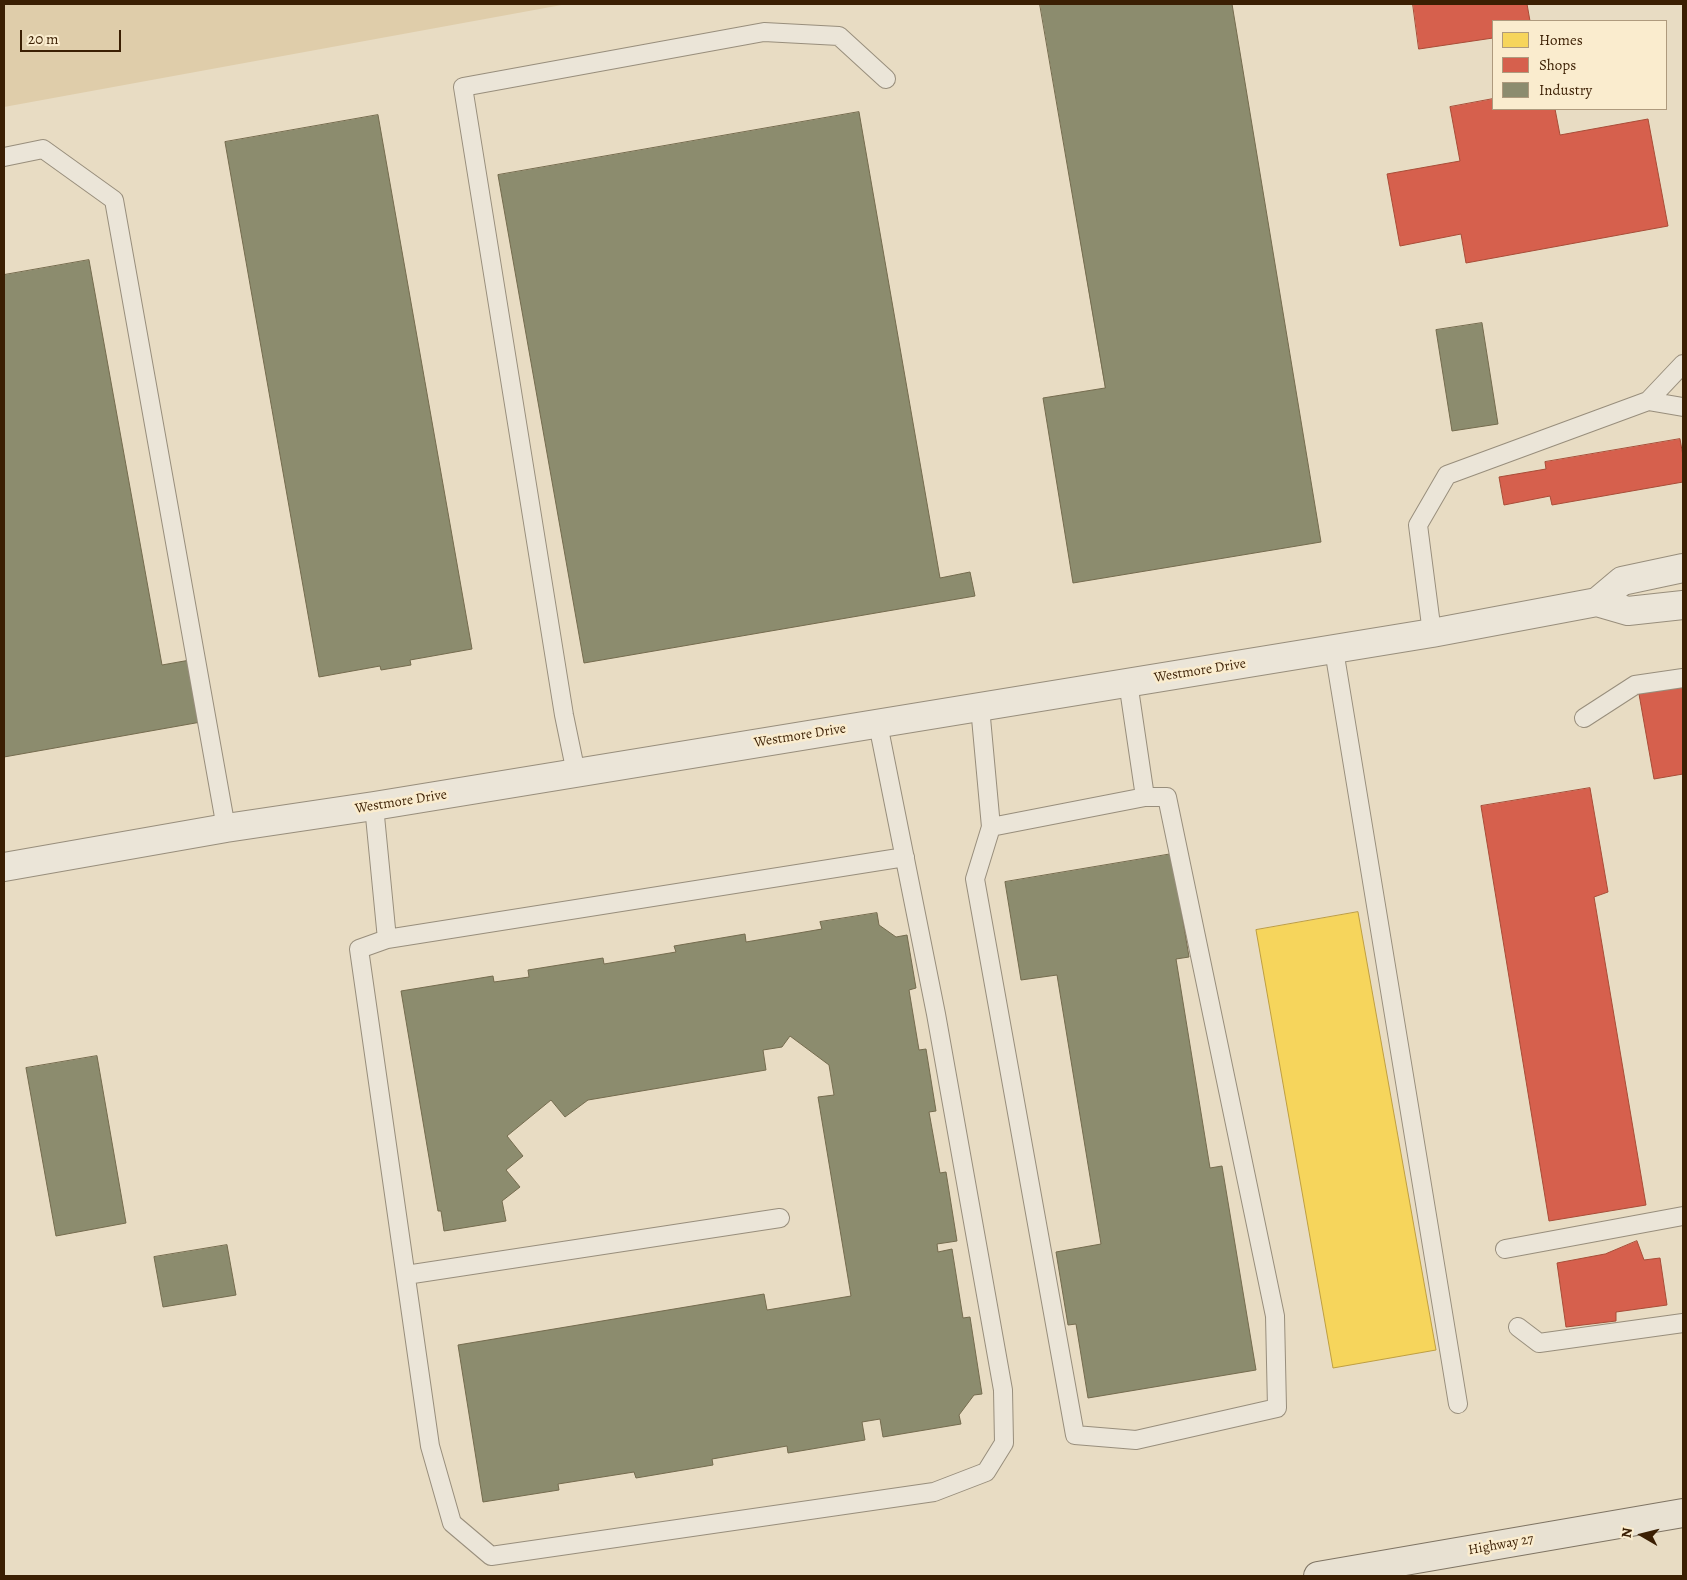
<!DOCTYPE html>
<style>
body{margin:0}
#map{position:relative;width:1687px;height:1580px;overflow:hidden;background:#e8dcc3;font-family:Alegreya,serif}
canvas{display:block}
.frame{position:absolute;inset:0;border:5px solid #3b1f03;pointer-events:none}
.legend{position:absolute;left:1492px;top:20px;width:175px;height:90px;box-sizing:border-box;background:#faecce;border:1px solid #ae9a7d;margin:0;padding:6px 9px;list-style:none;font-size:15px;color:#3b1f03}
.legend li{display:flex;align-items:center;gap:10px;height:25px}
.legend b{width:25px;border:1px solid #ae9a7d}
.north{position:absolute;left:1617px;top:1510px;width:50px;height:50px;-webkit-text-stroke:4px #faecce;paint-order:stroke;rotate:278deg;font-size:14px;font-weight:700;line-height:20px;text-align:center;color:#3b1f03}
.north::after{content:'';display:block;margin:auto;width:18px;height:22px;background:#3b1f03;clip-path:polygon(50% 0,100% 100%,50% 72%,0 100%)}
.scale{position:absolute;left:20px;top:30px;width:101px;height:22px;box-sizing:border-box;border:2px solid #3b1f03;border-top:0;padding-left:6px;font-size:15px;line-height:18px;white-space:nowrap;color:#3b1f03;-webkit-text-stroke:4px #faecce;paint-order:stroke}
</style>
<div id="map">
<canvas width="1687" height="1580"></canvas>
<div class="frame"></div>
<ul class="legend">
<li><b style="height:14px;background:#f6d55c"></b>Homes</li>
<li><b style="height:14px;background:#d6604d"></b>Shops</li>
<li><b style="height:14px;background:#8c8c6e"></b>Industry</li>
</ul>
<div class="north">N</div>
<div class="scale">20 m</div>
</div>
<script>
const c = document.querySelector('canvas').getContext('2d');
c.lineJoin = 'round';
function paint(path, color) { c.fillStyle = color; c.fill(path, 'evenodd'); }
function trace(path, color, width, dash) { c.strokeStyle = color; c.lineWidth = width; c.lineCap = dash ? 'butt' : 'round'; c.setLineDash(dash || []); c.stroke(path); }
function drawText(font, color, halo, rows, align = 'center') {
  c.font = font + ' Alegreya,serif'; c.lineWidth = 5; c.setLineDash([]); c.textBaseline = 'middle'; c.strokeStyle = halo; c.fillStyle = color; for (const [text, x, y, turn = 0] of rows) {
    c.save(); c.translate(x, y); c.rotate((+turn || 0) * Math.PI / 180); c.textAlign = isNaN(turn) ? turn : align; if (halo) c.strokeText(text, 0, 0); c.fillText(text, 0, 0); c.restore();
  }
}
paint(new Path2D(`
 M4,4H567L4,107Z`), '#dfcdaa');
const homes = new Path2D(`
 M1358,912L1436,1350L1333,1368L1256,930Z`);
paint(homes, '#f6d55c');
trace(homes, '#be9e41', 1);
const shops = new Path2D(`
 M1413,4H1527L1530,21H1493V38L1419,49Z
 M1493,99V109H1555L1560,135L1648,119L1668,226L1466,263L1461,234L1400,246L1387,174L1460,161L1450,107Z
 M1680,439L1683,456V482L1552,505L1550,496L1504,505L1499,477L1546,469L1545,462Z
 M1683,687V774L1654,779L1639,694Z
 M1590,788L1608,892L1594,897L1646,1205L1549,1221L1481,806Z
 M1637,1241L1644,1260L1660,1258L1667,1305L1616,1312V1321L1566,1327L1557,1263L1605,1254Z`);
paint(shops, '#d6604d');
trace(shops, '#a84c37', 1);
const industry = new Path2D(`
 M1040,4H1232L1321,542L1073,583L1043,398L1105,388Z
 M859,112L940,578L970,572L975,596L584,663L498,175Z
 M378,115L472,649L410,660L411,665L381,670L380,666L319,677L225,142Z
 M89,260L162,665L190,660L201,722L4,757V275Z
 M1482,323L1498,424L1452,431L1436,330Z
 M1172,854L1189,957L1176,959L1210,1168L1222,1166L1256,1370L1088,1398L1076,1324L1068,1325L1056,1252L1101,1244L1057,975L1021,980L1005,882Z
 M877,913L879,925L896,937L907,935L916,988L909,990L919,1050L926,1049L936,1111L929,1112L940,1173L946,1172L957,1241L937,1244L938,1252L952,1249L963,1318L970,1317L982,1394L974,1395L959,1415L961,1424L883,1437L880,1419L862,1422L865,1440L788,1453L787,1446L712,1459L713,1465L636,1478L634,1472L558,1484L559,1490L483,1502L458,1345L764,1294L767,1310L851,1296L818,1097L834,1095L829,1065L790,1036L782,1047L763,1050L766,1070L588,1100L565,1117L551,1100L507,1136L523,1156L506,1170L520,1187L502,1201L506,1221L444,1231L441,1211H438L401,991L493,976L494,982L529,977L528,970L603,958L604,964L676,952L674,946L745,934L746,942L822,929L820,922Z
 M97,1056L126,1223L56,1236L26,1068Z
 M227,1245L236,1295L163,1307L154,1257Z`);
paint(industry, '#8c8c6e');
trace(industry, '#746b4e', 1);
const service = new Path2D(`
 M4,157L43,149L114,200L226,828
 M1648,401L1683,364
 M1432,633L1418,525L1447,475L1648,401L1683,407
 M1334,650L1458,1404
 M980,707L991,827L975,879L1075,1435L1136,1440L1277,1408L1275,1316L1167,797H1145L1128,682
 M1584,718L1635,685L1683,678
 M576,773L564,715L463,87L764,32L839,36L886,79
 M374,806L387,939L359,949L430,1446L452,1523L491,1556L934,1492L986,1472L1004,1443L1003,1390L936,1014L878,724
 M991,827L1145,797
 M387,939L905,857
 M1505,1249L1683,1216
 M406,1275L780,1218
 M1518,1327L1539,1343L1683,1323`);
const tertiary = new Path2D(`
 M1597,602L1628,611L1683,605
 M4,867L226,828L374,806L1432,633L1597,602L1622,581L1683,568`);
const primary = new Path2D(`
 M1318,1576L1683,1513`);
trace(service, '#988e7c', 20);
trace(tertiary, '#988e7c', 30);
trace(primary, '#7f7463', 30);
trace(service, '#ebe5d8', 18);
trace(tertiary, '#ebe5d8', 28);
trace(primary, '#e8e1d2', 28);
drawText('14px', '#3b1f03', '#faecce', [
 ["Westmore Drive",1200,671,-9],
 ["Westmore Drive",800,736,-9],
 ["Westmore Drive",401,802,-9],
 ["Highway 27",1501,1545,-10]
]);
</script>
